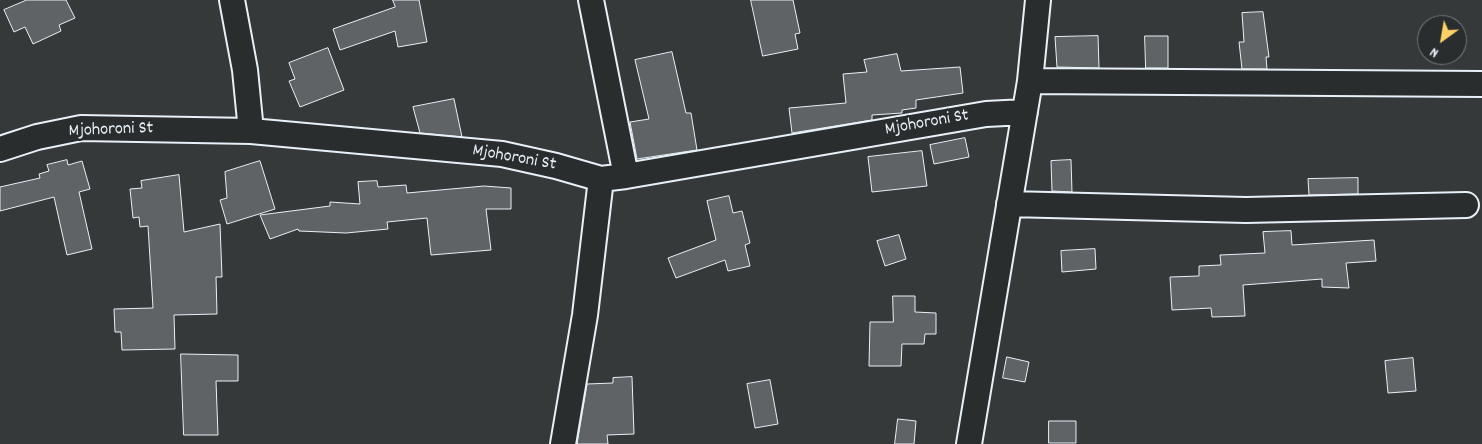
<!DOCTYPE html>
<style>
body{margin:0}
#map{position:relative;width:1482px;height:444px;overflow:hidden;background:#35393a;font-family:Dekko,sans-serif}
canvas{display:block}
.north{position:absolute;left:1417px;top:15px;width:50px;height:50px;box-sizing:border-box;background:#2a2d2e;border:1px solid #767b7f;border-radius:50%;rotate:212deg;font-size:14px;font-weight:700;line-height:20px;text-align:center;color:#e8f1f8}
.north::after{content:'';display:block;margin:auto;width:18px;height:22px;background:#ffd166;clip-path:polygon(50% 0,100% 100%,50% 72%,0 100%)}
</style>
<div id="map">
<canvas width="1482" height="444"></canvas>
<div class="north">N</div>
</div>
<script>
const c = document.querySelector('canvas').getContext('2d');
c.lineJoin = 'round';
function paint(path, color) { c.fillStyle = color; c.fill(path, 'evenodd'); }
function trace(path, color, width, dash) { c.strokeStyle = color; c.lineWidth = width; c.lineCap = dash ? 'butt' : 'round'; c.setLineDash(dash || []); c.stroke(path); }
function drawText(font, color, halo, rows, align = 'center') {
  c.font = font + ' Dekko,sans-serif'; c.lineWidth = 5; c.setLineDash([]); c.textBaseline = 'middle'; c.strokeStyle = halo; c.fillStyle = color; for (const [text, x, y, turn = 0] of rows) {
    c.save(); c.translate(x, y); c.rotate((+turn || 0) * Math.PI / 180); c.textAlign = isNaN(turn) ? turn : align; if (halo) c.strokeText(text, 0, 0); c.fillText(text, 0, 0); c.restore();
  }
}
const building = new Path2D(`
 M27,0H66L75,18L59,25L61,31L33,44L25,27L14,32L4,10Z
 M393,0H419L427,42L398,47L395,31L340,50L333,29L395,7Z
 M751,0H793L800,33L795,34L798,49L763,56Z
 M1263,12L1269,57H1266L1267,69H1242L1239,42H1244L1242,13Z
 M1098,36L1099,68L1057,67L1055,37Z
 M1145,36H1168V68H1146Z
 M328,48L344,90L300,107L289,81L295,79L289,63Z
 M672,52L686,113H691L697,150L637,159L630,122L649,119L635,60Z
 M897,54L901,71L960,67L963,93L916,100V108L902,110V113L872,115V120L792,133L789,108L846,103L843,74L867,72L864,60Z
 M454,99L462,137L420,133L413,107Z
 M965,138L969,157L934,164L930,145Z
 M922,151L927,186L872,192L868,157Z
 M67,160L68,165L82,161L90,189L79,192L92,249L67,255L54,197L0,211V187L40,178L39,174L49,171L47,165Z
 M1071,160L1072,192L1052,191L1051,161Z
 M260,161L275,209L227,224L220,200L227,198L225,172Z
 M179,175L184,232L220,224L222,277H216L217,314L174,315L175,349L122,350L121,332H115L114,309L153,308L148,226L140,227L139,217L133,218L130,189L142,188L141,181Z
 M1358,178V194L1309,195L1308,179Z
 M377,181L378,187L406,185L407,193L484,186L511,188V209H486L491,250L431,255L427,218L387,222L388,229L346,233L299,231L298,229L270,239L260,215L330,206V202L360,204L358,182Z
 M729,196L733,213L742,211L750,243L745,245L750,266L728,271L725,260L676,278L668,258L716,240L707,201Z
 M1291,231L1292,245L1374,240L1376,261L1346,263L1349,288L1322,287V279L1243,285L1245,316L1212,317L1211,308L1172,310L1170,277L1199,276V266L1221,265L1220,255L1265,253L1263,232Z
 M899,235L906,259L885,266L877,241Z
 M1095,249L1096,269L1062,272L1061,251Z
 M893,296H915V312L936,313V334H925L924,344H902L901,366H869L870,322H893Z
 M181,354L238,355V381H216L218,435H184Z
 M1007,357L1029,362L1025,382L1003,378Z
 M1413,358L1416,391L1388,393L1385,361Z
 M632,377L634,434L607,435L608,444H577L587,384L613,383V378Z
 M770,380L778,424L755,428L747,384Z
 M898,419L916,421L914,444H895Z
 M1049,421H1076V443H1049Z`);
paint(building, '#5f6365');
trace(building, '#e8f1f8', 1);
const street = new Path2D(`
 M232,0L245,70L251,131
 M591,0L626,176
 M1030,81L1482,84
 M0,149L37,137L81,128L251,131L502,154L556,166L601,179L626,176L986,114L1025,112
 M1009,204L1246,210L1466,205
 M563,444L585,315L601,179
 M969,444L1030,81L1038,0`);
trace(street, '#e8f1f8', 28);
trace(street, '#2a2d2e', 24);
drawText('18px', '#e8f1f8', '#2a2d2e', [
 ["Mjohoroni St",927,124,-10],
 ["Mjohoroni St",111,131,-2],
 ["Mjohoroni St",514,159,10]
]);
</script>
